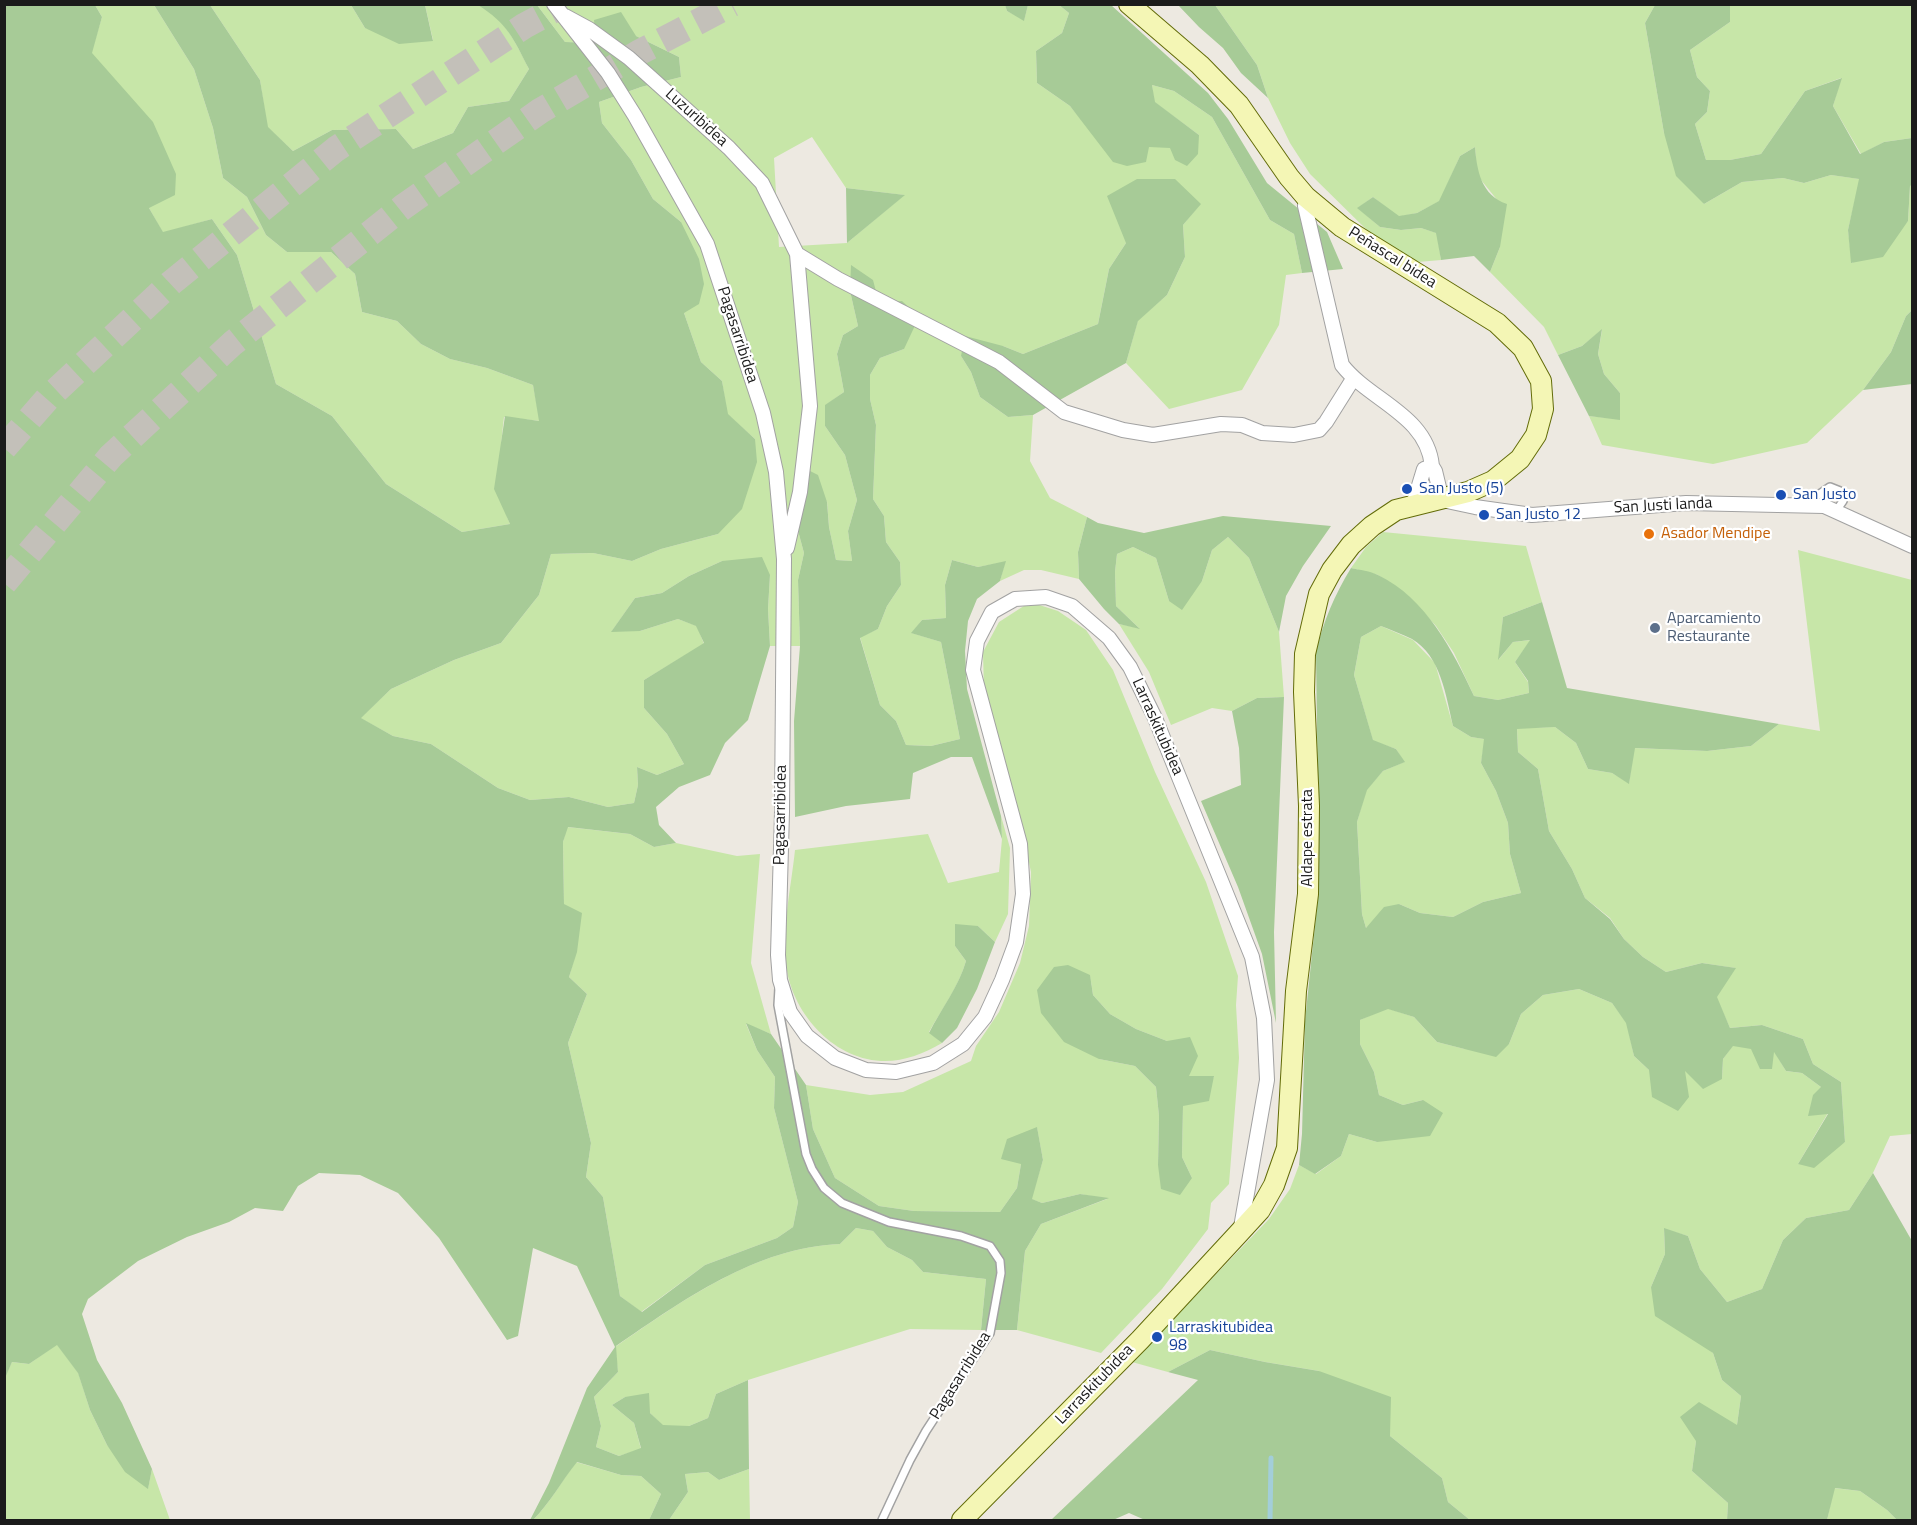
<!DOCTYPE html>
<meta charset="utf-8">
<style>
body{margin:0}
#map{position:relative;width:1917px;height:1525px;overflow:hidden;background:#ede9e1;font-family:"Titillium Web",sans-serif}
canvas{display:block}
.frame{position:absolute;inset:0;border:6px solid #1b1b1b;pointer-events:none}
</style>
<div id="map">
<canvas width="1917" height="1525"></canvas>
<div class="frame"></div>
</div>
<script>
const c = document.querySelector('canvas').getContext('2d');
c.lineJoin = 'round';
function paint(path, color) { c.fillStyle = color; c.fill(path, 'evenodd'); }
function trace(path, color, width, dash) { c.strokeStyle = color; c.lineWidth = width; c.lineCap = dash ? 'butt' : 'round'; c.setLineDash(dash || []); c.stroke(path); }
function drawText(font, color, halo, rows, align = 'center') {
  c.font = font + ' "Titillium Web",sans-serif'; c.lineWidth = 4.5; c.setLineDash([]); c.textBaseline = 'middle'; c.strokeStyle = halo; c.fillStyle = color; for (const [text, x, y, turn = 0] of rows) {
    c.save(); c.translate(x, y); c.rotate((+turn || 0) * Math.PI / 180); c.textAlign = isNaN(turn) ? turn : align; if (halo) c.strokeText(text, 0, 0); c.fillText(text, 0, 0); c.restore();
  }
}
paint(new Path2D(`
 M1005,4L1007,11L1024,20L1028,5H1059L1069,13L1062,33L1036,51L1037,83L1070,106L1090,130L1149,147H1170L1199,135L1154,102L1152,85L1174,91L1212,117L1270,220L1294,234L1302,273L1286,275L1279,325L1242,390L1169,409L1126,363L1138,320L1167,295L1185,257L1183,225L1200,204L1126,243L1109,269L1098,324L1023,354L1003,346L961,356L971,372L980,397L1008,417L1033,415L1030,461L1050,498L1087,517L1078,552L1079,579L1041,570H1024L1000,581L1005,562L978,567L952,560L945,585L946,618L922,620L912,633L941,642L960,739L931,746L906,745L896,721L880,705L860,637L878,629L887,606L901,585L900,562L886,542L884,516L873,499L876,425L870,399V375L880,358L904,349L879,303L850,291L858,326L843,335L837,354L844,392L826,405L825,426L845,455L857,500L848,531L852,561L836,560L829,527L827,501L797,527L804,553L798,580L800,646H770L768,609L770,575L722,561L689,576L662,593L635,598L612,631H640L678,619L697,626L704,644L644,680V708L667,734L684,764L657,775L637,767L638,785L634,803L608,807L569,797L530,800L498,788L431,744L393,736L360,718L391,689L454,660L501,643L539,595L551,554L593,553L632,561L661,549L718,534L755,439L727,414L722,381L701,362L684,313L681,222L653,199L631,160L602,123L599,102L641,87L681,77L679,57L636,36L596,43L565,42L537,5ZM812,137L846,188L904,195L847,243L779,247L774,158Z
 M95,5H154L194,69L213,128L223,178L247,197L266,235L287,252H331L355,274L362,312L397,321L421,344L450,359L487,368L533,385L540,421L504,417C500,451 496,492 510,524L462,532L386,484L332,416L276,384L237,255L212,219L163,233L149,208L91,53L102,17Z
 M210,5H351L365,28L433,40L425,5C440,5 463,1 477,5C501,10 519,49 529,69L509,101L468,107L453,133L413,149L396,129L332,130L293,151L267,127L260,80Z
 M1215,5H1655L1645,23L1664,133L1704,204L1742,182L1783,178L1804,183L1831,175L1860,179L1848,230L1852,263L1908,221L1910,186L1912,185V310L1906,316L1891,352L1863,390L1807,443L1713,464L1602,445L1589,416L1619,419L1620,393L1604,374L1598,354L1602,330L1582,346L1558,355L1544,327L1490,272L1500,247L1498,201L1477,175L1475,147L1460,156L1440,201L1417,213L1398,217L1373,197L1358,208L1380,227L1401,230L1421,228L1437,233L1441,260L1418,262L1371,234L1310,174L1290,143L1268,98L1257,65Z
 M1730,5H1912V138L1884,142L1861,154L1833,106L1841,78L1805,91L1761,154L1730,160H1706L1695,124L1707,112L1710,91L1697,77L1690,50L1730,22Z
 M1383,532L1526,546L1542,602L1503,617L1499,659L1513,642L1531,640L1515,662L1528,682L1529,693L1498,700L1474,696L1454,653L1436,626L1408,596L1378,575L1351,568L1366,547Z
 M1228,537L1249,558L1279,632L1284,697L1257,698L1232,711L1212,708L1171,725L1149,672L1119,624L1139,628L1116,606L1115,572L1117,554L1133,547L1156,558L1169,601L1202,581L1212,550Z
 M1798,550L1912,580V1134L1890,1136L1873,1173L1849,1210L1806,1218L1783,1240L1762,1289L1727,1302L1700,1269L1688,1236L1664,1229L1665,1254L1651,1287L1713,1353L1722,1380L1741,1396L1737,1425L1696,1441L1692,1471L1728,1503L1727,1520H1470L1448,1502L1442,1478L1390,1436L1319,1371L1265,1362L1210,1350L1168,1372L1132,1362L1269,1219L1290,1189L1299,1165L1316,1174L1341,1156L1349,1134L1377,1142L1423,1100L1403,1105L1379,1095L1374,1072L1360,1044V1020L1387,1008L1414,1017L1437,1042L1465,1049L1509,1044L1521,1014L1543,995L1579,989L1612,1003L1627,1023L1634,1056L1649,1070H1685L1722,1079L1723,1059L1733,1045L1774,1051L1786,1071L1802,1073L1821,1087L1828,1113L1798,1164L1845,1142L1841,1082L1813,1064L1803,1039L1762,1025L1730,1028L1716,997L1735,968L1702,963L1666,972L1643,957L1624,939L1610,918L1585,898L1572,869L1549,831L1538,769L1518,752L1517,728L1555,727L1576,743L1588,769L1612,773L1629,783L1634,748L1707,751L1751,746L1779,724L1820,731Z
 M1030,602L1058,611L1086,630L1113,670L1155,772L1206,882L1238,976L1236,1005L1239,1058L1229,1184L1211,1203L1208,1229L1162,1289L1101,1353L1017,1330L1025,1251L1041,1224L1107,1199L1080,1194L1042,1203L1031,1199L1043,1160L1037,1128L1021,1164L1017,1188L1000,1212L914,1211L879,1206L835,1178L813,1129L806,1085L870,1095L903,1092L971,1061L976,1046L999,1012L1020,963L1029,926L1031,872L1022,829L984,692L983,652L999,622ZM1090,975L1093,995L1110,1014L1136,1029L1167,1041L1189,1076L1214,1077L1183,1106L1182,1157L1192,1178L1158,1165L1159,1116L1156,1087L1135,1066L1099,1059Z
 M1381,626L1413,640L1435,663L1453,726L1471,737L1485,739L1481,763L1496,791L1508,823L1510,854L1521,893L1483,902L1453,917L1420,913L1399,904L1366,928L1362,914L1357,822L1366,790L1383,771L1404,762L1396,749L1373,741L1354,675L1361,637Z
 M1001,816L1010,848L1008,914L995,942L978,926L955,946L966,961C959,986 942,1009 929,1032L942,1043C923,1054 903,1062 881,1061C831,1058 791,1011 786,964C782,927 791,888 795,850L928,834L948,883L999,872L1002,839Z
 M567,827L630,834L654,847L676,843L737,856L760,854L751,963L771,1034L746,1024L757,1050L775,1077L774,1108L798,1202L793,1227L777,1238L705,1265L641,1312L620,1296L603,1197L586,1177L591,1143L568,1043L587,994L569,977L576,952L564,904L563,842Z
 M856,1228L873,1231L887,1247L912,1260L923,1272L986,1279L981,1330L910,1329L748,1380L716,1394L708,1418L689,1426H663L650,1413L625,1397L612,1405L634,1423L641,1449L619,1456L596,1447L601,1426L594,1397L618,1372L615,1347C682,1301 756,1247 840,1244Z
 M57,1344L78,1372L90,1410L107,1445L148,1488L152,1469L170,1520H5L4,1378L12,1362L29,1364Z
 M576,1462L621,1475L641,1476L661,1494L649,1520H533C550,1503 561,1482 576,1462Z
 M749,1469L750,1520H669L688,1492L685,1474L708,1472L719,1480Z
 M1834,1488L1860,1491L1887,1510L1897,1520H1827Z`), '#c7e6a8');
paint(new Path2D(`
 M5,5H95L102,17L92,53L153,122L176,174L175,195L149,208L163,232L212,219L237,255L276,384L332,416L386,484L462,532L510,524L494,489L505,416L539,421L533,385L487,368L450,359L421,344L397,321L362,312L355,274L331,252H287L266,235L247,197L223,178L213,128L194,69L154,5H210L260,80L268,127L293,151L332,130L396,129L413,149L453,133L468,107L509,101L529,69C513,38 508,24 478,5H537L565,42L596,43L594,20L621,12L636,36L679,57L681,77L641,87L599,102L602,123L631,160L653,199L681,222L699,259L704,284L699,304L684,313L701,362L722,381L728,414L755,439L757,462L742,509L718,534L661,549L632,561L593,553L551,554L539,595L501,643L454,660L391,689L361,718L393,736L431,744L498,788L530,800L569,797L608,807L634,803L638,785L637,767L657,775L684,764L667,734L644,708V680L704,643L696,626L678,619L640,631L611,632L635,598L662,593L689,576L722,561L762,557L770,575L768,609L770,646L748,720L725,743L710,775L679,787L656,807L659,825L676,843L654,847L630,834L568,827L563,842L564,904L582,913L577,952L569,977L587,994L568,1043L591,1143L586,1177L603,1197L620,1296L642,1312L705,1265L777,1238L793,1227L798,1202L774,1108L775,1077L757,1050L746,1023L771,1034L806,1085L813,1129L835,1178L879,1206L914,1211L1000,1212L1017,1188L1021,1164L1001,1159L1007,1139L1037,1127L1043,1160L1032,1199L1042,1203L1080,1194L1109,1198L1041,1224L1025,1251L1017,1330H981L986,1279L923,1272L912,1260L887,1247L873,1231L856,1228L840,1244C756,1247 682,1301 616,1346L618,1372L594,1397L601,1426L596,1447L619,1456L641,1448L634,1423L612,1405L625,1397L649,1393L650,1413L663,1425L689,1426L708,1418L716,1394L748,1380L749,1469L719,1480L708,1472L685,1474L688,1492L669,1520H649L661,1494L641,1476L621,1475L577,1462C561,1482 550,1503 533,1520H530L549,1483L587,1388L615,1347L577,1266L533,1248L518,1336L507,1340L439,1238L398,1193L360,1175L319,1173L298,1186L283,1211L255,1208L229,1222L187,1237L138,1261L88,1299L82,1314L97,1360L122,1403L152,1469L148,1489L125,1472L107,1445L90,1410L78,1373L57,1345L29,1364L12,1362L5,1378Z
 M351,5H425L433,41L399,44L365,28Z
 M1005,5H1028L1024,21L1007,11Z
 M1059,5H1111L1208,93L1228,119L1267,183L1327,232L1343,269L1302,273L1294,234L1270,220L1212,117L1174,91L1152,85L1155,102L1199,135L1198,154L1187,166L1175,160L1170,148L1149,147L1146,162L1127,166L1113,162L1070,106L1037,83L1036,51L1062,33L1069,13Z
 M1178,5H1215L1257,65L1268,98L1241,73L1223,48L1199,27Z
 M1655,5H1730V22L1690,50L1697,77L1710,91L1707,112L1695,124L1706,160H1730L1761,154L1805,91L1842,78L1833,106L1860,154L1884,142L1912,138V185L1910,186L1908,221L1883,257L1851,263L1848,230L1859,179L1831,175L1804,183L1783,178L1742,182L1704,204L1676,176L1664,133L1645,23Z
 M1475,147C1477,171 1481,195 1507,204L1500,247L1490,272L1474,256L1441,260L1436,233L1421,228L1401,230L1380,227L1357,208L1373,197L1399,216L1417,213L1439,201L1460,156Z
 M1137,179H1175L1201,204L1183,225L1185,257L1167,295L1138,321L1126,363L1033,415L1008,417L980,397L971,372L961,356L965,336L1003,346L1023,354L1098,324L1109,269L1126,243L1107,196Z
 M846,188L905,195L847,243Z
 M851,265L873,280L879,303L902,301L919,317L904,349L880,358L870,375V399L876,425L873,499L884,516L886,542L900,562L901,585L887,606L878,629L860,638L880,705L896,721L906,745L931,746L960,739L941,642L911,633L922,620L946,618L945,585L952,560L978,567L1006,561L1000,581L977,599L968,621L965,651L967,689L1001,816L1002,839L972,757H951L913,773L910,799L846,806L795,817L794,721L800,646L798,580L804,553L797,527L810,471L818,475L827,502L829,527L836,560L852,561L848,531L857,500L845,455L825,426V405L844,392L837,354L843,335L858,326L850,291Z
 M1912,310V384L1863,390L1891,352L1906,316Z
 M1602,329L1598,354L1604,374L1620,393V420L1589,416L1558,355L1582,346Z
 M1223,516L1331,526L1303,566L1286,596L1279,632L1249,558L1228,537L1212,550L1202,581L1182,610L1169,601L1156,558L1133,547L1117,554L1115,572L1116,606L1140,629L1119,624L1104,609L1079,579L1078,552L1087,517L1098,523L1144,533Z
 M1351,568C1360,570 1370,571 1378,575C1426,598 1453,651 1474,696L1498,700L1529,693L1528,681L1515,662L1530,640L1513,642L1498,660L1503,617L1542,602L1567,688L1779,724L1751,746L1707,751L1635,748L1629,784L1612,773L1588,769L1576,743L1555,727L1517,729L1518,752L1538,769L1549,831L1572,869L1585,898L1610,919L1624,939L1643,957L1666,972L1702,963L1736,968L1717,997L1730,1028L1762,1025L1803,1039L1813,1064L1841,1082L1845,1142L1814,1168L1798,1164L1828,1114L1808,1116L1813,1095L1821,1087L1802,1073L1786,1071L1774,1052L1772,1069H1760L1751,1049L1733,1046L1723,1059L1722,1079L1703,1089L1685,1071L1689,1097L1678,1111L1652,1097L1649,1070L1634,1056L1626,1023L1612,1003L1579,989L1543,995L1521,1014L1509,1044L1496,1057L1437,1042L1414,1017L1388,1009L1360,1020V1044L1374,1072L1379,1095L1403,1105L1423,1100L1443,1113L1430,1136L1377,1142L1349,1134L1341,1156L1315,1174L1299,1165L1302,1134L1305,1021L1319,887L1316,652C1324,620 1334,596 1351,568ZM1381,626C1391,630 1402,634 1412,639C1441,656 1446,696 1453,726L1471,737L1484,739L1481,763L1496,791L1508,823L1510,854L1521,893L1483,902L1453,917L1420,913L1399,904L1384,907L1366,928L1362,914L1357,822L1367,790L1383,771L1405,762L1396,749L1373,740L1354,675L1361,637Z
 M1284,697L1274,932L1276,1023L1262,954L1238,887L1201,801L1241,785L1239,748L1232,711L1257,698Z
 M955,924L978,926L995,942L977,989L957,1028L942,1043L929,1033C941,1009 959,986 966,961L955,946Z
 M1068,965L1090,975L1093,995L1110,1014L1136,1029L1167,1041L1190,1037L1198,1056L1189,1076H1214L1209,1101L1183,1106L1182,1157L1192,1178L1180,1195L1161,1189L1158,1165L1159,1116L1156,1087L1135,1066L1099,1059L1064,1042L1041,1013L1037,990L1054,967Z
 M1873,1173L1912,1241V1520H1897L1887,1510L1860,1491L1835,1488L1827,1520H1727L1728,1503L1692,1471L1696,1441L1680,1417L1699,1402L1737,1425L1741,1396L1722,1380L1713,1353L1655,1316L1651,1287L1665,1254L1664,1228L1688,1236L1700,1269L1727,1302L1762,1289L1783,1240L1806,1218L1849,1210Z
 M1210,1350L1265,1362L1319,1371L1391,1397L1390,1436L1442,1478L1448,1502L1470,1520H1145L1129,1513L1113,1520H1051L1198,1380L1168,1372Z`), '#a7cb97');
trace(new Path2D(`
 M1270,1520L1271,1458`), '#a3ced9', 5);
trace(new Path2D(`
 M4,448L48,398L171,283L336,149L524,26L565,4
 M4,583L111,456L233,343L403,207L540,111L640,52L732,4`), '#c3c0b9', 26, [26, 13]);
const lane = new Path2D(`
 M1805,504L1830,487L1840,491L1843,501L1836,511
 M779,988L778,1005L806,1154L812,1169L824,1188L842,1203L889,1222L961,1236L990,1246L1000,1261L1001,1273L990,1333L926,1431L910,1460L882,1520`);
const street = new Path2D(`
 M554,4L608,73L635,116L707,244L763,413L776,472L784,559L782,812L778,955L780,980L790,1012L807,1036L835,1058L866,1070L896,1072L933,1063L963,1044L985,1017L1002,980L1016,942L1023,894L1020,844L973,670L977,641L992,612L1015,599L1046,597L1072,606L1109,638L1130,667L1155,718L1252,957L1264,1018L1267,1080L1240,1233
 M565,16L589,29L629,58L729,148L762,183L797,254L810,406L800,492L787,548
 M1306,197L1305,206L1342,365C1370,401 1427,415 1432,466
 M797,254L838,279L999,362L1064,412L1123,430L1153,435L1221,424L1242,425L1262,433L1294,435L1319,430L1326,422L1353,379
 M1413,505L1424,469L1432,466L1435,471L1442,500L1475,507L1532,515L1686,503L1824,506L1912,546`);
const secondary = new Path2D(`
 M962,1520L1140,1340L1239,1233L1260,1210L1274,1185L1287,1148L1296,991L1308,894L1309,806L1304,692L1305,654L1319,594L1332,570L1351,545L1372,526L1396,510L1468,492L1493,481L1520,459L1536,435L1543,409L1541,381L1523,348L1497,323L1342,227L1306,197L1289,177L1239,105L1200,65L1129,4`);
trace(lane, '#a2a2a2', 10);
trace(street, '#a2a2a2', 16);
trace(secondary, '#636c09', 22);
trace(lane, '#fff', 7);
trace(street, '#fff', 14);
trace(secondary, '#f4f6b5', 20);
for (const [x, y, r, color] of [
 [1407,489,6,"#1a4fb4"],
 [1781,495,6,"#1a4fb4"],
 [1484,515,6,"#1a4fb4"],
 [1649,534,6,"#e8710a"],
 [1655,628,6,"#5c6f8a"],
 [1157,1337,6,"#1a4fb4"]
]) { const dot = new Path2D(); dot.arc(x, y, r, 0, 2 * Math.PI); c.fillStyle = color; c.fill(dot); trace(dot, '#fff', 2); }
drawText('16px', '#1b1b1b', '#fff', [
 ["Luzuribidea",696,118,42],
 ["Peñascal bidea",1392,258,32],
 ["Pagasarribidea",737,335,72],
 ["San Justi landa",1663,506,-3],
 ["Larraskitubidea",1157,727,66],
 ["Pagasarribidea",781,815,-89],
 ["Aldape estrata",1308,838,-90],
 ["Pagasarribidea",961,1376,-58],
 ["Larraskitubidea",1095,1385,-46]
]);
drawText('16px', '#164399', '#fff', [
 ["San Justo (5)",1419,489],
 ["San Justo",1793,495],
 ["San Justo 12",1496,515],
 ["Larraskitubidea",1169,1328],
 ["98",1169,1346]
], 'left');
drawText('16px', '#c56008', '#fff', [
 ["Asador Mendipe",1661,534]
], 'left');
drawText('16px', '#4e5e75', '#fff', [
 ["Aparcamiento",1667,619],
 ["Restaurante",1667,637]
], 'left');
</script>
